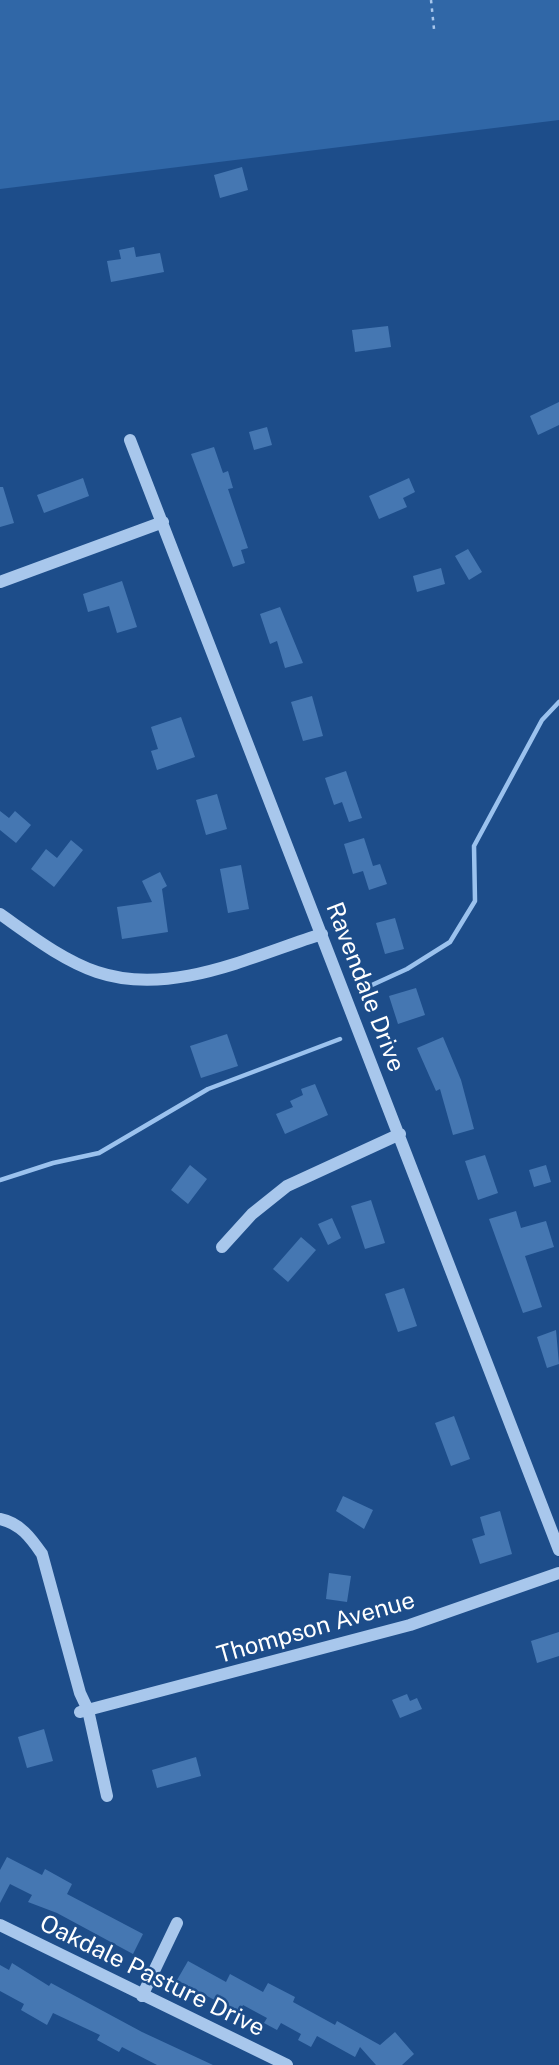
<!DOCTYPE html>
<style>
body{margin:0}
canvas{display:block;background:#1d4d8a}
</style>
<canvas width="559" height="2065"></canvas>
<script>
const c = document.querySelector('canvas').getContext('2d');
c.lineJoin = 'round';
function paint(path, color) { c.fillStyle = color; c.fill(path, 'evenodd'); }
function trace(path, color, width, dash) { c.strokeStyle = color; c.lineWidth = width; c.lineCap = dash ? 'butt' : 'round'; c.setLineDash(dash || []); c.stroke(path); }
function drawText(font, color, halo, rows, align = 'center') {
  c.font = font + ' "Public Sans",sans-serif'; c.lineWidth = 5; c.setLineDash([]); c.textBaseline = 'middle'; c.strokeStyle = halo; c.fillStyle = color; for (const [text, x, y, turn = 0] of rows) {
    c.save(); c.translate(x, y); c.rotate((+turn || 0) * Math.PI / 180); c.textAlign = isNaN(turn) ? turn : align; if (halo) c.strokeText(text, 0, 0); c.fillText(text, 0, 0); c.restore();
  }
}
paint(new Path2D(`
 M0,0H559V120L0,189Z`), '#3067a7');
trace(new Path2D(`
 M361,990L407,969L450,942L475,901L474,846L542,720L559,702
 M0,1180L53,1163L99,1153L208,1089L340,1039`), '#9bc2ee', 4.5);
paint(new Path2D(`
 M242,167L248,190L220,198L214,175Z
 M134,247L136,257L160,253L164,272L111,282L107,261L121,259L119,250Z
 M388,326L391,347L355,352L352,330Z
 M559,402V425L538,435L530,416Z
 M267,427L272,445L254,450L249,432Z
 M214,447L223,473L228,471L233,488L228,489L248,548L241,550L245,563L233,567L191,454Z
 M83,478L89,496L44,513L37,495Z
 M409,478L415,492L403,498L407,507L379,519L369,496Z
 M0,487H3L14,523L0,527Z
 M468,549L482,572L469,580L455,556Z
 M441,568L445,584L417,592L413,576Z
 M122,581L137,627L117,633L109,606L88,612L83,594Z
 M280,607L303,663L285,668L277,641L270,644L260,614Z
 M312,696L323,736L303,741L291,702Z
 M181,717L195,757L157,770L151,751L158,749L151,727Z
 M346,771L362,818L349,822L342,802L334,805L325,778Z
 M217,794L227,829L206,835L196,800Z
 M0,811L9,818L15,811L31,825L16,843L0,830Z
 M364,838L373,866L380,864L387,884L369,890L363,871L353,874L344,844Z
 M71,840L83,850L54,887L31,869L46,849L57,858Z
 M241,865L249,909L228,913L220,869Z
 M160,872L167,886L162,889L168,932L122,939L117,907L152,902L142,881Z
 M395,918L404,949L385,954L376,923Z
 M416,988L425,1015L398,1024L389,996Z
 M227,1034L238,1066L201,1078L190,1046Z
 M443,1037L461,1080L474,1129L453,1135L440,1089L436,1091L417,1048Z
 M315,1084L328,1115L285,1134L276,1114L293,1107L290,1101L303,1095L301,1089Z
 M485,1155L498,1193L478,1200L465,1161Z
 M190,1165L207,1179L188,1204L171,1190Z
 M546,1165L551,1182L534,1187L529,1170Z
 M371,1200L385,1243L365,1249L351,1206Z
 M516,1211L521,1228L546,1221L554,1247L525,1256L542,1307L523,1313L489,1219Z
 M332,1218L341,1238L328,1245L318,1224Z
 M301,1237L316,1250L288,1282L273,1269Z
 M404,1288L417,1326L398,1332L385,1294Z
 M556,1330L559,1364L547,1368L537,1337Z
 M454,1416L470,1459L451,1466L435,1423Z
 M343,1496L373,1510L364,1529L336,1511Z
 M500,1511L512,1554L480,1564L472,1539L485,1535L480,1517Z
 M329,1573L351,1576L347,1602L326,1599Z
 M559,1632V1656L537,1663L531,1641Z
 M407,1694L410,1701L417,1698L422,1709L400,1718L392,1700Z
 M44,1729L53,1761L27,1768L18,1737Z
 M196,1757L201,1776L157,1788L152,1770Z
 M7,1857L42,1875L45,1869L72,1884L67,1894L143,1934L133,1954L57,1913L28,1902L32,1895L10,1884L0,1903V1870Z
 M188,1961L226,1982L230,1974L263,1992L268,1983L295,1997L293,2002L335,2025L337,2021L380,2045L395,2032L414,2054L402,2065H376L360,2047L355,2057L317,2036L311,2047L298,2040L301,2034L281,2023L277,2030L264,2023L267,2018L243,2005L239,2013L177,1980Z
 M12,1963L49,1986L51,1983L142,2032L213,2065H157L122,2047L119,2052L97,2040L100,2035L53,2013L47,2025L21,2010L24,2004L0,1991V1965L9,1970Z`), '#4577b2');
trace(new Path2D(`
 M431,0L434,29`), '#a8c7ec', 2.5, [3.5, 5]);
trace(new Path2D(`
 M130,440L559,1550
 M0,582L163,522
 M0,914C30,935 62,960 97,972C171,997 252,956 322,934
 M222,1247L252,1214L287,1186L400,1134
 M0,1519C20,1523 31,1538 42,1554L80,1693L88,1710L107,1796
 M80,1712L410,1625L559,1573
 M0,1925L287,2065
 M142,1996L177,1923`), '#a8c7ec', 12);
drawText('24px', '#fff', '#1d4d8a', [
 ["Ravendale Drive",365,987,69],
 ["Thompson Avenue",316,1628,-16],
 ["Oakdale Pasture Drive",152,1976,26]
]);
</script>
